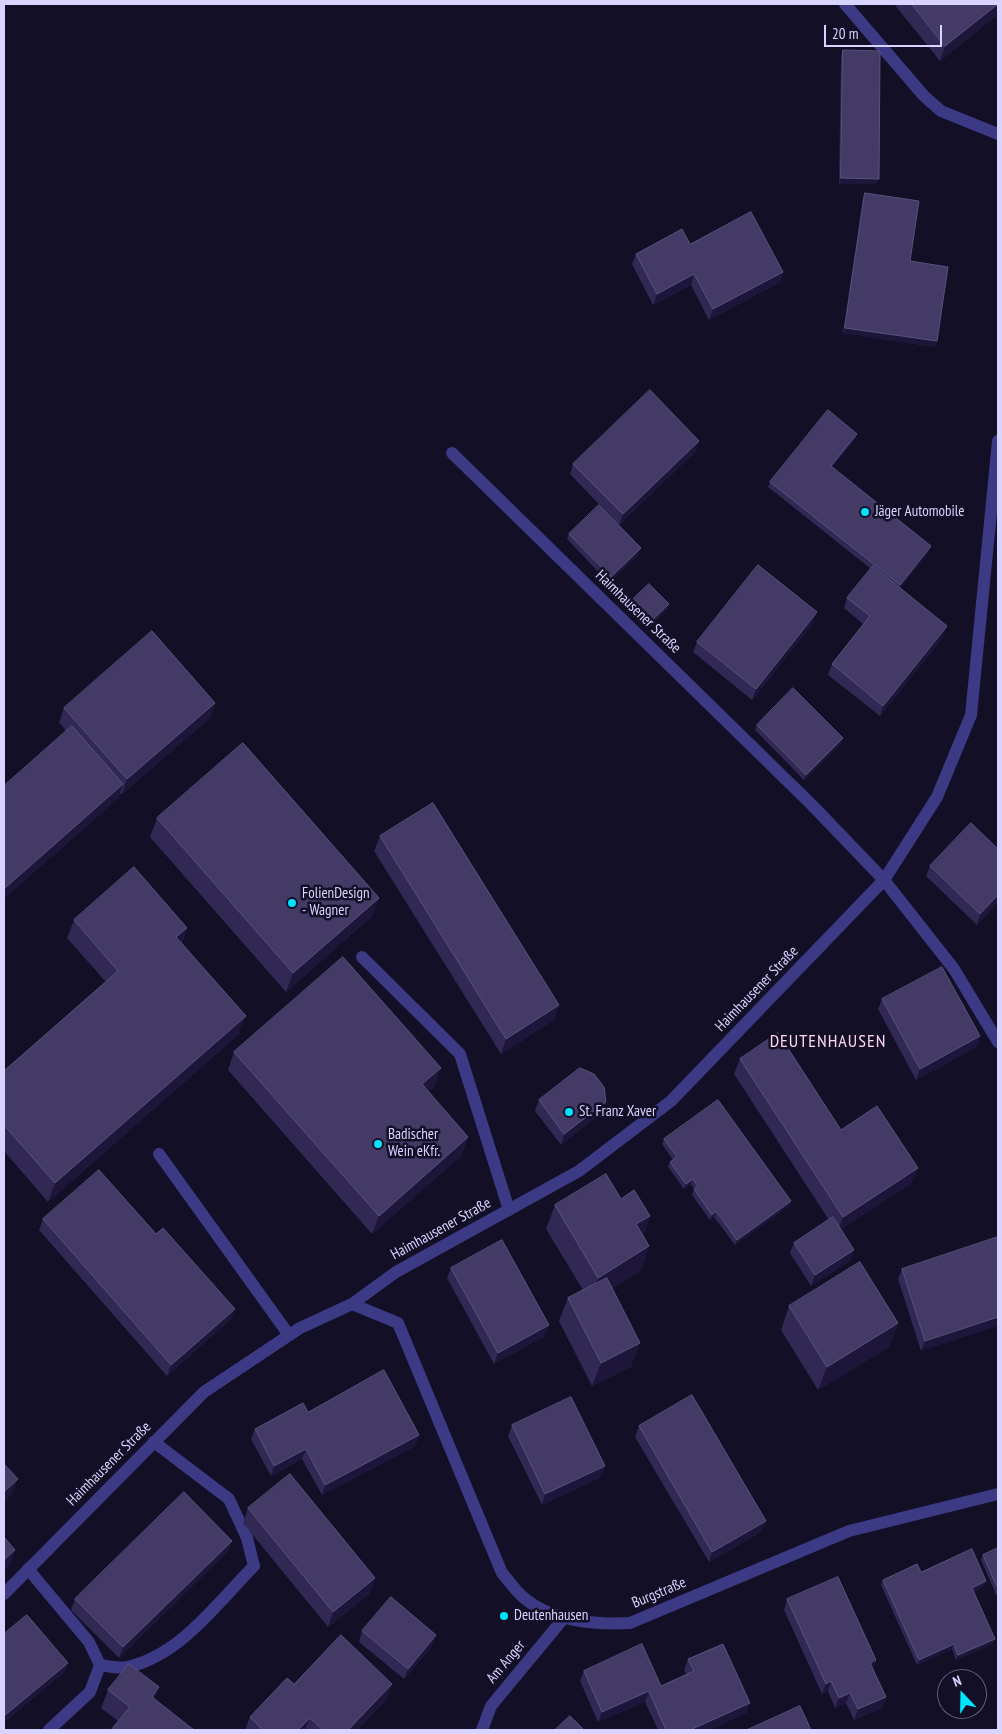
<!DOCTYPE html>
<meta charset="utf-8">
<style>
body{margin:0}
#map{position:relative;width:1002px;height:1734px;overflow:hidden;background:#130f26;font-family:"PT Sans Narrow",sans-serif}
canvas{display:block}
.frame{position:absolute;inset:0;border:5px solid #d9d4ff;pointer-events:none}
.north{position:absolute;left:937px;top:1669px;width:50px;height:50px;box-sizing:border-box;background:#130f26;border:1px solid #625e7d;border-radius:50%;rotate:339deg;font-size:14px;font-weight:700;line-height:20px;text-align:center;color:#d9d4ff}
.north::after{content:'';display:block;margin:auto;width:18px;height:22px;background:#00e5ff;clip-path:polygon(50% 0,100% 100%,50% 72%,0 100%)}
.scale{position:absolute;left:824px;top:25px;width:118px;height:22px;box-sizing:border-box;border:2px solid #d9d4ff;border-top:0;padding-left:6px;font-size:15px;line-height:18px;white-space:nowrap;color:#d9d4ff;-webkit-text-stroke:4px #130f26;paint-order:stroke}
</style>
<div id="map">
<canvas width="1002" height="1734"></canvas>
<div class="frame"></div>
<div class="north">N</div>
<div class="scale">20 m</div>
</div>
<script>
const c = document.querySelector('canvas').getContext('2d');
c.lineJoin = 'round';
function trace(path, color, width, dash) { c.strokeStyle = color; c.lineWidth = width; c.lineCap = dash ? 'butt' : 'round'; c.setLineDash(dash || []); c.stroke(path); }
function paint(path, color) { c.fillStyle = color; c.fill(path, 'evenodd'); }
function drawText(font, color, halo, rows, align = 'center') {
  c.font = font + ' "PT Sans Narrow",sans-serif'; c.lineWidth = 5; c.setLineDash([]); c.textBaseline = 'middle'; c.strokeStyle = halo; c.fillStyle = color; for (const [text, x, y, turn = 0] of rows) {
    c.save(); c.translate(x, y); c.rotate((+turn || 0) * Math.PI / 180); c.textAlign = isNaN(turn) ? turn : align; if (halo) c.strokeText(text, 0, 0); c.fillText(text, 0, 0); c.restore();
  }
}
trace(new Path2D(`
 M845,4L924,96L941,111L998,134
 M362,957L460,1054L509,1210
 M159,1154L289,1335
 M28,1569L89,1642L100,1665L90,1692L49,1730
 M100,1665C108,1666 119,1669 127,1667C180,1656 217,1603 254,1566L247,1538L229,1499L154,1442`), '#3d3a85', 12);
trace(new Path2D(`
 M452,453L812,805L884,880L954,969L998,1042
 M352,1304L398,1323L502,1573C509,1581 515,1590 523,1597C550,1621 596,1625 630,1623L849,1531L998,1494
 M4,1594L204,1392L300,1328L352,1304L396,1272L579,1171L671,1101L884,880L937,797L971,715L998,441
 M482,1730L491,1706L563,1619`), '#3d3a85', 12);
paint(new Path2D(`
 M894,4H998V14L940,61Z
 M843,50L877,184H839L841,56Z
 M865,193L910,261L937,341L935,347L843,333L863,198Z
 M690,244L783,272L780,282L709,320L691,285L653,305L632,264L636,254Z
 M855,439L832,467L929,552L900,588L944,636L880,716L828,675L832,664L863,624L844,608L847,598L871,569L768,487L770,482Z
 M696,451L619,525L570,474L573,464Z
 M569,534L639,554L609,583L567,539Z
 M628,604H669L667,610L646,629L626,609Z
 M813,623L752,700L693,652L697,642Z
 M215,703L210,718L122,794L120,793L118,799L66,731L59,722L64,708Z
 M757,725L841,743L804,780L755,730Z
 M157,818L379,898L372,916L286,992L150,837Z
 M380,836L554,1020L501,1054L374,851Z
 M930,866L998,902L977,925L926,876Z
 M74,920L187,928L182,943L239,1034L48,1202L4,1151V1071L106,982L67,938Z
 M882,999L980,1036L976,1047L916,1080L878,1009Z
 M234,1052L434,1087L428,1092L468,1137L461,1156L372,1234L228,1070Z
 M740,1059L841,1130L912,1183L841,1229L851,1260L811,1286L790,1253L794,1243L829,1220L734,1074Z
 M539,1100L606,1102L602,1112L561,1145L535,1111Z
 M664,1139L791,1201L789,1206L735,1245L714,1217L710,1220L692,1195L694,1189L691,1184L684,1189L668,1167L670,1162L673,1160L662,1144Z
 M621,1199L650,1216L643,1235L649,1246L641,1270L612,1288L631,1367L592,1386L559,1321L568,1298L583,1290L546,1229L555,1205Z
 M43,1219L231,1319L167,1376L39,1230Z
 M998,1237L921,1351L898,1279L902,1269Z
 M451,1268L545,1336L494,1364L447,1278Z
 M789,1306L898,1323L889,1347L818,1390L781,1330Z
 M512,1425L601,1477L542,1505L508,1436Z
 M639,1426L762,1531L709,1562L635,1437Z
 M255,1429L419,1435L415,1446L322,1495L302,1459L271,1476L251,1439Z
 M248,1508L370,1593L328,1627L243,1523Z
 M998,1548V1599L981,1560L983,1555Z
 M228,1551L119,1658L71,1610L75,1599Z
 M921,1572L986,1581L984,1586L973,1592L993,1644L956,1660L952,1649L917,1665L881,1585L883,1580Z
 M787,1599L876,1660L873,1669L886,1697L882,1708L854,1720L846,1703L835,1708L828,1691L822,1694L784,1610Z
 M362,1631L436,1635L432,1646L404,1679L359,1642Z
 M688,1659L750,1703L746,1713L709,1730H658L645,1702L598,1722L580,1681L584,1671L661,1686L687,1675L684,1670Z
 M294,1684L387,1699L357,1730H245L250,1717Z
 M108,1690L154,1699L118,1721L101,1708Z`), '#312854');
paint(new Path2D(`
 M998,4V14L940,61L945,46Z
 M841,178L879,179L877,184H839Z
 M783,272L780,282L709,320L713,309Z
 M694,274L691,285L653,305L657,294Z
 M845,328L937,341L935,347L843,333Z
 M857,434L855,439L829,472L831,466Z
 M699,441L696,451L619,525L623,514Z
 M931,546L929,552L898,590L900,585Z
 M641,548L639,554L609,583L611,577Z
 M669,604L667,610L646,629L648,624Z
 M817,612L813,623L752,700L756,689Z
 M947,626L944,636L880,716L883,706Z
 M215,703L210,718L122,794L127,779Z
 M843,738L841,743L804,780L806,775Z
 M123,784L118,799L4,899V889Z
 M998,895V902L977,925L980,914Z
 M379,898L372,916L286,992L293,973Z
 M187,928L180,947L176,937Z
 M559,1005L554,1020L501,1054L506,1039Z
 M246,1016L239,1034L48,1202L55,1183Z
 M980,1036L976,1047L916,1080L920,1069Z
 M441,1068L434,1087L415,1103L422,1084Z
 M606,1102L602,1112L561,1145L564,1134Z
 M468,1137L461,1156L372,1234L379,1216Z
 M918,1168L912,1183L837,1232L843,1217Z
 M693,1179L691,1184L684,1189L686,1184Z
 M791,1201L789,1206L735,1245L737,1240Z
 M716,1211L714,1217L710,1220L712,1215Z
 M650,1216L641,1239L636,1224Z
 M649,1246L641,1270L590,1301L598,1278Z
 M854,1250L851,1260L811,1286L815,1275Z
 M235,1309L231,1319L167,1376L171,1365Z
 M998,1317V1326L921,1351L925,1341Z
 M898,1323L889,1347L818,1390L827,1367Z
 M549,1325L545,1336L494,1364L498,1353Z
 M640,1343L631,1367L592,1386L601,1363Z
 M419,1435L415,1446L322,1495L325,1485Z
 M306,1449L302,1459L271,1476L274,1466Z
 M605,1466L601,1477L542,1505L545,1494Z
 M18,1479L12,1494L4,1502V1492Z
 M766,1521L762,1531L709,1562L712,1552Z
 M232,1541L228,1551L119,1658L123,1647Z
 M15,1550L10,1565L4,1570V1560Z
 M375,1578L370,1593L328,1627L333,1612Z
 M986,1581L984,1586L970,1593L972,1588Z
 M436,1635L432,1646L404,1679L408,1669Z
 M995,1639L993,1644L956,1660L958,1655Z
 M954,1644L952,1649L917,1665L919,1660Z
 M876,1660L872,1671L870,1663Z
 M68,1663L64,1673L4,1723V1716Z
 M831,1681L828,1691L822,1694L826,1684Z
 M392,1684L387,1699L357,1730H348Z
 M159,1687L152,1706V1697Z
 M649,1691L645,1702L598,1722L602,1712Z
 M850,1693L846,1703L835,1708L839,1698Z
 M886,1697L882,1708L854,1720L858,1709Z
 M750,1703L746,1713L709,1730H690Z
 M310,1718L305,1730H298Z`), '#1d163a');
const building = new Path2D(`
 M912,4H998L945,46Z
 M843,50L880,51L879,179L841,178Z
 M865,193L919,201L910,261L948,267L937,341L845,328Z
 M751,212L783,272L713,309L694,274L657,294L636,254L682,229L690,244Z
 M650,390L699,441L623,514L573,464Z
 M828,410L857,434L831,466L931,546L900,585L770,482Z
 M599,505L641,548L611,577L569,534Z
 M758,565L817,612L756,689L697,642Z
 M873,566L947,626L883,706L832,664L870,616L847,598Z
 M649,584L669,604L648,624L628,604Z
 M152,631L215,703L127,779L64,708Z
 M793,688L843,738L806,775L757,725Z
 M72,726L123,784L4,889V786Z
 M243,743L379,898L293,973L157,818Z
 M433,803L559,1005L506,1039L380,836Z
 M971,823L998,849V895L980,914L930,866Z
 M134,867L187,928L176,937L246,1016L55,1183L4,1125V1071L118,971L74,920Z
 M343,957L441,1068L422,1084L468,1137L379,1216L234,1052Z
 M942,967L980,1036L920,1069L882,999Z
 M778,1033L841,1130L877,1106L918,1168L843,1217L740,1059Z
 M580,1068L594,1074L604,1087L606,1102L564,1134L539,1100Z
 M718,1100L791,1201L737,1240L716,1211L712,1215L694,1189L698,1186L693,1179L686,1184L670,1162L677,1157L664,1139Z
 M99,1170L156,1234L163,1228L235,1309L171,1365L43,1219Z
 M606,1174L621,1199L634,1190L650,1216L636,1224L649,1246L598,1278L555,1205Z
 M833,1217L854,1250L815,1275L794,1243Z
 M998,1237V1317L925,1341L902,1269Z
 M502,1240L549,1325L498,1353L451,1268Z
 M860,1262L898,1323L827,1367L789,1306Z
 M607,1278L640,1343L601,1363L568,1298Z
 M384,1370L419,1435L325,1485L306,1449L274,1466L255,1429L303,1403L308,1412Z
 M692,1395L766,1521L712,1552L639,1426Z
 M571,1397L605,1466L545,1494L512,1425Z
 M4,1464L18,1479L4,1492Z
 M290,1474L375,1578L333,1612L248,1508Z
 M184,1492L232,1541L123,1647L75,1599Z
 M4,1537L15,1550L4,1560Z
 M998,1548V1589L983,1555Z
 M972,1549L986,1581L972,1588L995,1639L958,1655L954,1644L919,1660L883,1580L917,1564L921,1572Z
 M838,1577L876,1660L870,1663L886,1697L858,1709L850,1693L839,1698L831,1681L826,1684L787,1599Z
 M391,1597L436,1635L408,1669L362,1631Z
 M27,1615L68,1663L4,1716V1634Z
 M341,1635L392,1684L348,1730H323L310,1718L298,1730H263L250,1717L287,1678L294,1684Z
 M642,1644L661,1686L694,1671L688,1659L723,1644L750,1703L690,1730H666L649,1691L602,1712L584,1671Z
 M129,1664L159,1687L152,1697L194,1730H111L130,1707L108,1690Z
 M800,1706L811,1730H747Z
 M570,1716L584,1730H555Z`);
paint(building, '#433a66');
trace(building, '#5a527e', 1);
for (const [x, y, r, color] of [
 [865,512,5,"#00e5ff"],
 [292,903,5,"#00e5ff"],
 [569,1112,5,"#00e5ff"],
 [378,1144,5,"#00e5ff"],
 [504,1616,5,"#00e5ff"]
]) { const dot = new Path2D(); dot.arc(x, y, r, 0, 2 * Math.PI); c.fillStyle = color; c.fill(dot); trace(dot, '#130f26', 2); }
drawText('15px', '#d9d4ff', '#130f26', [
 ["Jäger Automobile",875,512],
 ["FolienDesign",302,894],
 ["- Wagner",302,911],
 ["St. Franz Xaver",579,1112],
 ["Badischer",388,1135],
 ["Wein eKfr.",388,1152],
 ["Deutenhausen",514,1616]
], 'left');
drawText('15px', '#d9d4ff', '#130f26', [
 ["Haimhausener Straße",638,612,44],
 ["Haimhausener Straße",757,989,-46],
 ["Haimhausener Straße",441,1229,-29],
 ["Haimhausener Straße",109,1464,-45],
 ["Burgstraße",659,1593,-23],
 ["Am Anger",506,1662,-50]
]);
c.letterSpacing = '1px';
drawText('18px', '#ffd6f0', '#130f26', [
 ["DEUTENHAUSEN",828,1042]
]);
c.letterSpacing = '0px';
</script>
